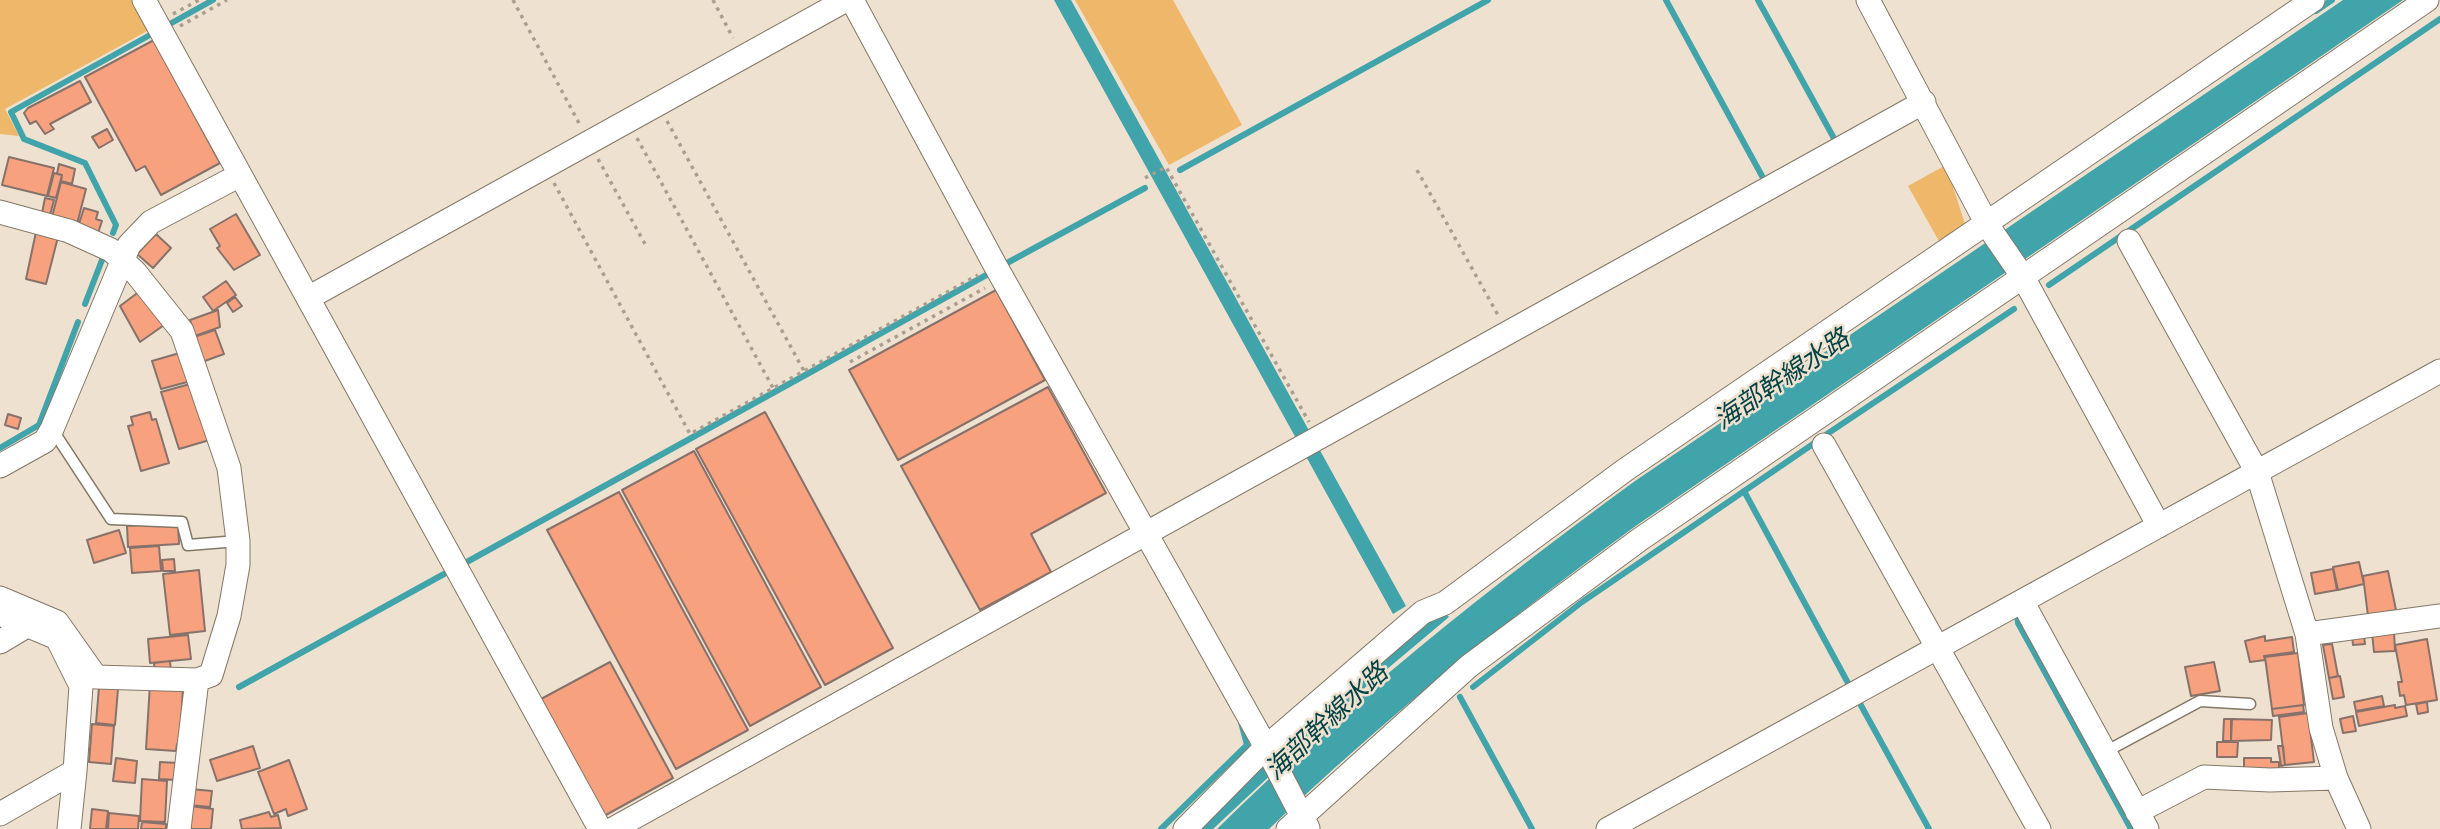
<!DOCTYPE html>
<meta charset="utf-8">
<style>
body{margin:0}
canvas{display:block;background:#efe1cf}
</style>
<canvas width="2440" height="829"></canvas>
<script>
const c = document.querySelector('canvas').getContext('2d');
c.lineJoin = 'round';
function paint(path, color) { c.fillStyle = color; c.fill(path, 'evenodd'); }
function trace(path, color, width, dash) { c.strokeStyle = color; c.lineWidth = width; c.lineCap = dash ? 'butt' : 'round'; c.setLineDash(dash || []); c.stroke(path); }
function drawText(font, color, halo, rows, align = 'center') {
  c.font = font + ' Jost,"Noto Sans JP",sans-serif'; c.lineWidth = 5; c.setLineDash([]); c.textBaseline = 'middle'; c.strokeStyle = halo; c.fillStyle = color; for (const [text, x, y, turn = 0] of rows) {
    c.save(); c.translate(x, y); c.rotate((+turn || 0) * Math.PI / 180); c.textAlign = isNaN(turn) ? turn : align; if (halo) c.strokeText(text, 0, 0); c.fillText(text, 0, 0); c.restore();
  }
}
paint(new Path2D(`
 M0,0H133L149,30L5,109L19,136L0,134Z
 M1075,0H1173L1242,125L1169,165Z
 M1946,165L1966,227L1940,243L1908,186Z`), '#eeb769');
paint(new Path2D(`
 M1054,0H1071L1406,606L1393,614Z
 M2343,0H2403L1637,525C1508,619 1385,718 1269,829H1217C1347,701 1487,589 1635,481Z
 M1445,612L1449,617L1355,696L1213,829H1196L1257,768L1425,621Z`), '#40a4aa');
trace(new Path2D(`
 M1666,0L1762,176
 M1758,0L1836,142
 M2316,11L2332,0
 M168,25L213,0
 M1180,170L1488,0
 M113,233L116,225L85,163L24,139L11,112L150,35
 M1007,263L1145,188
 M2049,285L2440,19
 M85,304L102,260
 M1827,434L2014,309
 M0,448L39,425L78,322
 M1744,491L1848,683
 M465,563L990,273
 M2017,615L2018,623L2131,829
 M239,687L444,574
 M1473,687L1582,602L1813,444
 M1460,697L1532,829
 M1858,700L1929,829
 M1161,829L1247,745L1241,722`), '#40a4aa', 6);
const building = new Path2D(`
 M154,40L220,163L161,195L145,166L136,171L85,77Z
 M80,81L91,102L50,124L54,129L45,134L36,121L30,124L24,113L28,108Z
 M107,129L113,140L99,148L92,137Z
 M9,157L54,168L47,196L2,185Z
 M59,164L75,169L72,184L61,181L62,175L57,174Z
 M54,173L62,175L56,198L48,196Z
 M61,182L86,189L77,224L52,217Z
 M45,198L54,200L50,215L42,213Z
 M84,208L98,212L96,219L102,221L98,233L78,227Z
 M236,214L260,255L234,270L217,248L220,246L210,229Z
 M36,232L58,237L46,284L26,279Z
 M156,234L171,248L153,268L137,254Z
 M226,281L236,295L213,311L203,297Z
 M996,290L1045,380L898,460L849,370Z
 M140,291L167,323L140,342L120,306Z
 M235,297L242,306L233,312L227,303Z
 M218,310L220,327L195,336L190,320Z
 M215,330L224,354L202,362L194,337Z
 M183,352L191,381L161,389L152,361Z
 M190,384L213,439L179,449L161,392Z
 M1048,387L1106,493L1031,534L1051,572L980,610L901,466Z
 M150,412L152,420L156,419L169,463L141,471L128,426L133,425L131,417Z
 M765,412L893,648L825,685L696,449Z
 M8,414L21,418L18,429L5,425Z
 M694,451L821,687L750,726L622,490Z
 M619,492L748,730L676,769L547,530Z
 M178,523L179,544L128,547L127,526Z
 M119,530L126,553L94,563L87,540Z
 M159,546L161,571L132,573L130,548Z
 M174,559L175,571H163L162,560Z
 M2359,562L2364,584L2338,590L2333,567Z
 M2333,569L2337,590L2315,594L2311,573Z
 M199,570L205,631L170,635L163,574Z
 M2388,571L2396,610L2368,616L2363,576Z
 M2394,631L2395,651L2374,652L2372,633Z
 M188,635L191,659L150,663L148,639Z
 M2265,636V641L2292,637L2294,652L2264,656L2265,660L2250,662L2245,641Z
 M2352,636H2364L2365,644L2353,645Z
 M2427,639L2437,700L2406,705L2404,695L2400,696L2398,682H2402L2395,645Z
 M2332,644L2338,676L2329,678L2323,645Z
 M2298,653L2304,705L2272,709L2265,657Z
 M170,661L171,671L155,673L154,663Z
 M610,662L673,778L604,816L541,699Z
 M2214,662L2220,691L2191,696L2185,667Z
 M2340,676L2344,697L2333,699L2329,678Z
 M150,684L183,686L180,744H177L176,751L146,749Z
 M99,687L118,689L115,725L96,723Z
 M2382,696L2384,706L2356,711L2354,702Z
 M2427,702L2428,712L2418,714L2416,704Z
 M2303,705L2304,712L2273,716L2272,709Z
 M2395,705V708L2405,706L2407,716L2359,726L2356,712Z
 M2308,713L2314,762L2285,765L2279,717Z
 M2353,716L2356,731L2343,733L2340,719Z
 M2224,719H2231V741H2223Z
 M2232,719L2272,720L2271,740L2231,741Z
 M92,724L114,726L111,764L89,762Z
 M2217,742H2238L2237,757H2217Z
 M253,746L260,768L217,781L210,760Z
 M2278,746H2283L2285,765L2281,766Z
 M116,758L137,761L135,783L113,781Z
 M2244,758H2271V762H2279V771L2244,772Z
 M289,760L307,809L288,816L286,809L274,814L258,772Z
 M160,762L179,763L178,780L159,779Z
 M142,779L167,781L165,822L140,821Z
 M191,789L212,791L210,807L189,805Z
 M190,806L213,809L211,829H187Z
 M92,809L108,811L106,829H90Z
 M269,812L271,817L278,815L281,828L242,829L240,820Z
 M109,813L139,816L138,829H108Z
 M142,822L166,824V829H141Z`);
paint(building, '#f8a17f');
trace(building, '#87726b', 2);
const service = new Path2D(`
 M52,429L111,519L182,522L188,545L238,541
 M2105,752L2200,701L2250,704`);
const minor = new Path2D(`
 M144,0L600,829
 M852,0L995,265L1266,747L1308,828
 M1868,0L1988,226L2023,277L2159,526
 M0,212L69,231L111,250L135,272L182,331L229,468L238,541V565L229,616L211,675L197,680L179,829
 M2129,241L2257,472L2307,634L2321,728L2336,778L2359,829
 M308,298L846,0
 M1824,445L2039,829
 M0,466L45,441L52,429L129,245L151,222L240,175
 M0,598L57,622L96,677L197,680
 M2022,601L2147,829
 M0,614L57,638L81,686L75,771L0,814
 M2307,634L2440,616
 M0,642L25,627
 M2137,812L2204,777L2270,780L2336,778
 M69,829L75,771
 M613,829L1924,102
 M1185,829L1266,747L1423,612L1445,603L1625,470L2313,0
 M1288,829L1469,666L1639,540L2427,0
 M1608,829L2440,371`);
trace(service, '#837767', 13);
trace(minor, '#837767', 25);
trace(new Path2D(`
 M513,0L580,125
 M713,0L733,38
 M173,14L199,0
 M180,26L227,0
 M667,121L804,371
 M637,138L773,388
 M598,159L645,244
 M1417,170L1498,315
 M1145,178L1166,167L1309,422
 M554,183L690,434L978,275
 M850,362L985,288`), '#a99e90', 3.5, [3.5, 5]);
trace(service, '#fff', 10);
trace(minor, '#fff', 23);
drawText('italic 26px', '#034346', '#efe1cf', [
 ["海部幹線水路",1783,381,-34],
 ["海部幹線水路",1328,723,-43]
]);
</script>
